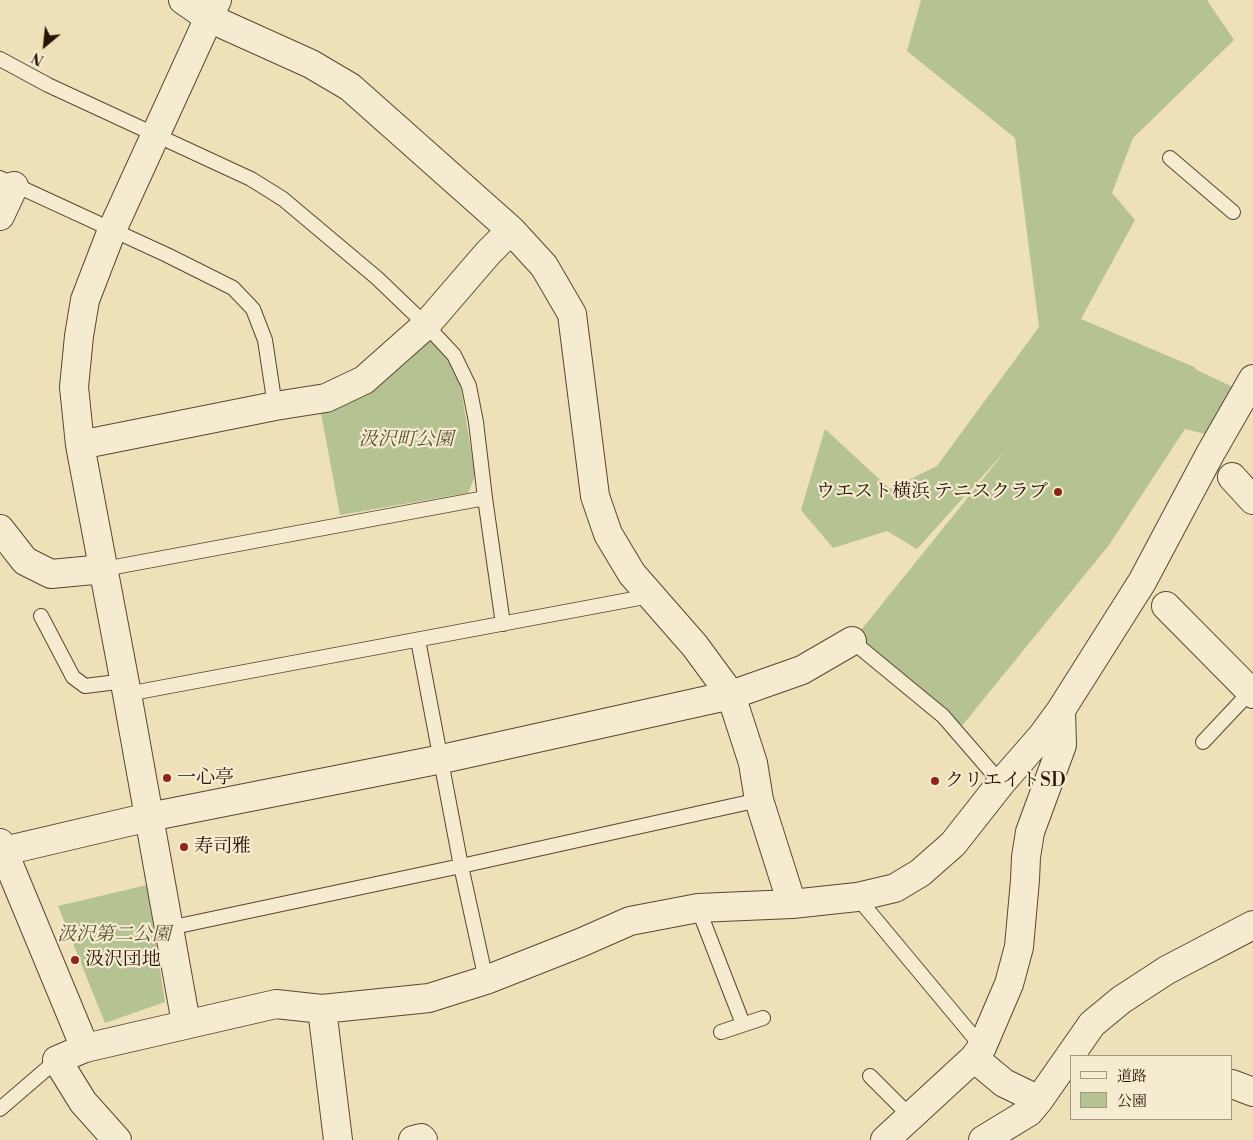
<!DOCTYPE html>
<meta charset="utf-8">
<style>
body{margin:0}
#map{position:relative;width:1253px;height:1140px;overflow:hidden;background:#eee0b7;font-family:"Libre Bodoni","Noto Serif JP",serif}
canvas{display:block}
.legend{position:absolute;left:1070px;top:1055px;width:162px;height:65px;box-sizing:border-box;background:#f4ebd0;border:1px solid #a4957f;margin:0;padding:6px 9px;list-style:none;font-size:15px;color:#2b1306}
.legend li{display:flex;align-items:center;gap:10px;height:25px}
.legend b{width:25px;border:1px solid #a4957f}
.north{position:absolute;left:20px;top:20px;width:50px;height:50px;-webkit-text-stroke:4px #f4ebd0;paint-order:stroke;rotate:208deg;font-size:14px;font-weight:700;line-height:20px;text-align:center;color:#2b1306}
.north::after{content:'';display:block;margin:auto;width:18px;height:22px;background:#2b1306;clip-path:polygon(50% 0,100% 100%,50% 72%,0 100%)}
</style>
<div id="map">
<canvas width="1253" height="1140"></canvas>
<ul class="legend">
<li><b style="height:6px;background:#f4ebd0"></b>道路</li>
<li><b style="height:14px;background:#b5c392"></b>公園</li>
</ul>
<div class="north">N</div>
</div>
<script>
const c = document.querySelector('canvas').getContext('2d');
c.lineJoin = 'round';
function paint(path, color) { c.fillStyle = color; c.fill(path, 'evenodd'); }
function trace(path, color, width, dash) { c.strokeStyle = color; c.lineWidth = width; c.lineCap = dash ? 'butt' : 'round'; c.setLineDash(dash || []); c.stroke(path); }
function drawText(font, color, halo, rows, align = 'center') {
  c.font = font + ' "Libre Bodoni","Noto Serif JP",serif'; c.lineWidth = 4.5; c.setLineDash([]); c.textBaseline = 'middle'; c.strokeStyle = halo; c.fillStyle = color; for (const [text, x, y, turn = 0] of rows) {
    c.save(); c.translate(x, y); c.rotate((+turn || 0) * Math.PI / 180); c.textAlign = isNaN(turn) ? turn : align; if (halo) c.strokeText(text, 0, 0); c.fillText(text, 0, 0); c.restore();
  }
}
paint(new Path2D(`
 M921,0H1207L1234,40L1133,138L1112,193L1135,220L1081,319L1194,367L1197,370L1235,388L1209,435L1185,429L1109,545L961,727L938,703L857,635L1007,449L917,549L887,531L833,548L801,510L825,429L890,489L937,466L1039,327L1015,138L907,51Z
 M430,341L449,357L460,382L475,476L468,493L340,515L321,413L370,387Z
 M147,885L165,1002L105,1023L58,906Z`), '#b5c392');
const service = new Path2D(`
 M0,59L48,85L251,179L283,199L377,278L426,325L454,355L469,386L476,422L485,498L503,624
 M1170,158L1233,212
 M0,178L167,255L233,288L253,309L265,340L275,406
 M104,569L485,498
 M41,616L73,677L85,686L125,681
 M418,640L461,866L486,980
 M852,641L943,716L1001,783
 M127,694L650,596
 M1203,742L1250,692
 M857,897L982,1047
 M698,908L743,1024
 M169,928L461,866L759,800
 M721,1032L763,1018
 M870,1076L910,1116
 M0,1109L57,1060`);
const minor = new Path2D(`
 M183,0L209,18L311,64L350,87L511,230L544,266L572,314L595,496L608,534L632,574L695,646L731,695L753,763L759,800L792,904
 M0,216L14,186
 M80,445L275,406L326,398L364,380L426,325L488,253L511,230
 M1232,477L1253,500
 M0,529L25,561L51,574L104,569
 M1166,606L1253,694
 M0,852L149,817L442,759L731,695L802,670L852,641
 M322,1009L338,1140
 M186,1023L127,694L80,445L74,387L79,336L85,300L112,230L217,0
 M974,1058L1004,1083L1039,1100
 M1232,1084L1253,1092
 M117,1140L83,1102L57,1060L85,1048L276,1004L322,1009L429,998L486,980L580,943L630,921L698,908L792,904L857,897L895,888L920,873L953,844L1001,783L1042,736L1061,710L1142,582L1210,454L1253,379
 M413,1140L421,1138L423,1140
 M885,1140L974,1058L982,1047L1009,984L1019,947L1025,880L1026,857L1030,832L1062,745L1061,710
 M983,1140L1029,1112L1039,1100L1092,1024L1121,1000L1167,970L1253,925`);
const tertiary = new Path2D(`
 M0,843L85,1048`);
trace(service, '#5c4632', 16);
trace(minor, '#5c4632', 30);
trace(tertiary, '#5c4632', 30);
trace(service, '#f4ebd0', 14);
trace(minor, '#f4ebd0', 28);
trace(tertiary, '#f4ebd0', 28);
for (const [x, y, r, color] of [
 [1058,492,5,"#8f2418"],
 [167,778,5,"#8f2418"],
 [935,781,5,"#8f2418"],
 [184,847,5,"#8f2418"],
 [75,960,5,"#8f2418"]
]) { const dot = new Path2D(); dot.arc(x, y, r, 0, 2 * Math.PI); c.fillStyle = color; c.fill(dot); trace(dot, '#f4ebd0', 2); }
drawText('italic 19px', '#5b5137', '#f4ebd0', [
 ["汲沢町公園",406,440],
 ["汲沢第二公園",114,935]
]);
drawText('19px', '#2b1306', '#f4ebd0', [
 ["ウエスト横浜 テニスクラブ",1048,492,"right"],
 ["一心亭",177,778],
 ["クリエイトSD",945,781],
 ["寿司雅",194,847],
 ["汲沢団地",85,960]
], 'left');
</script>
